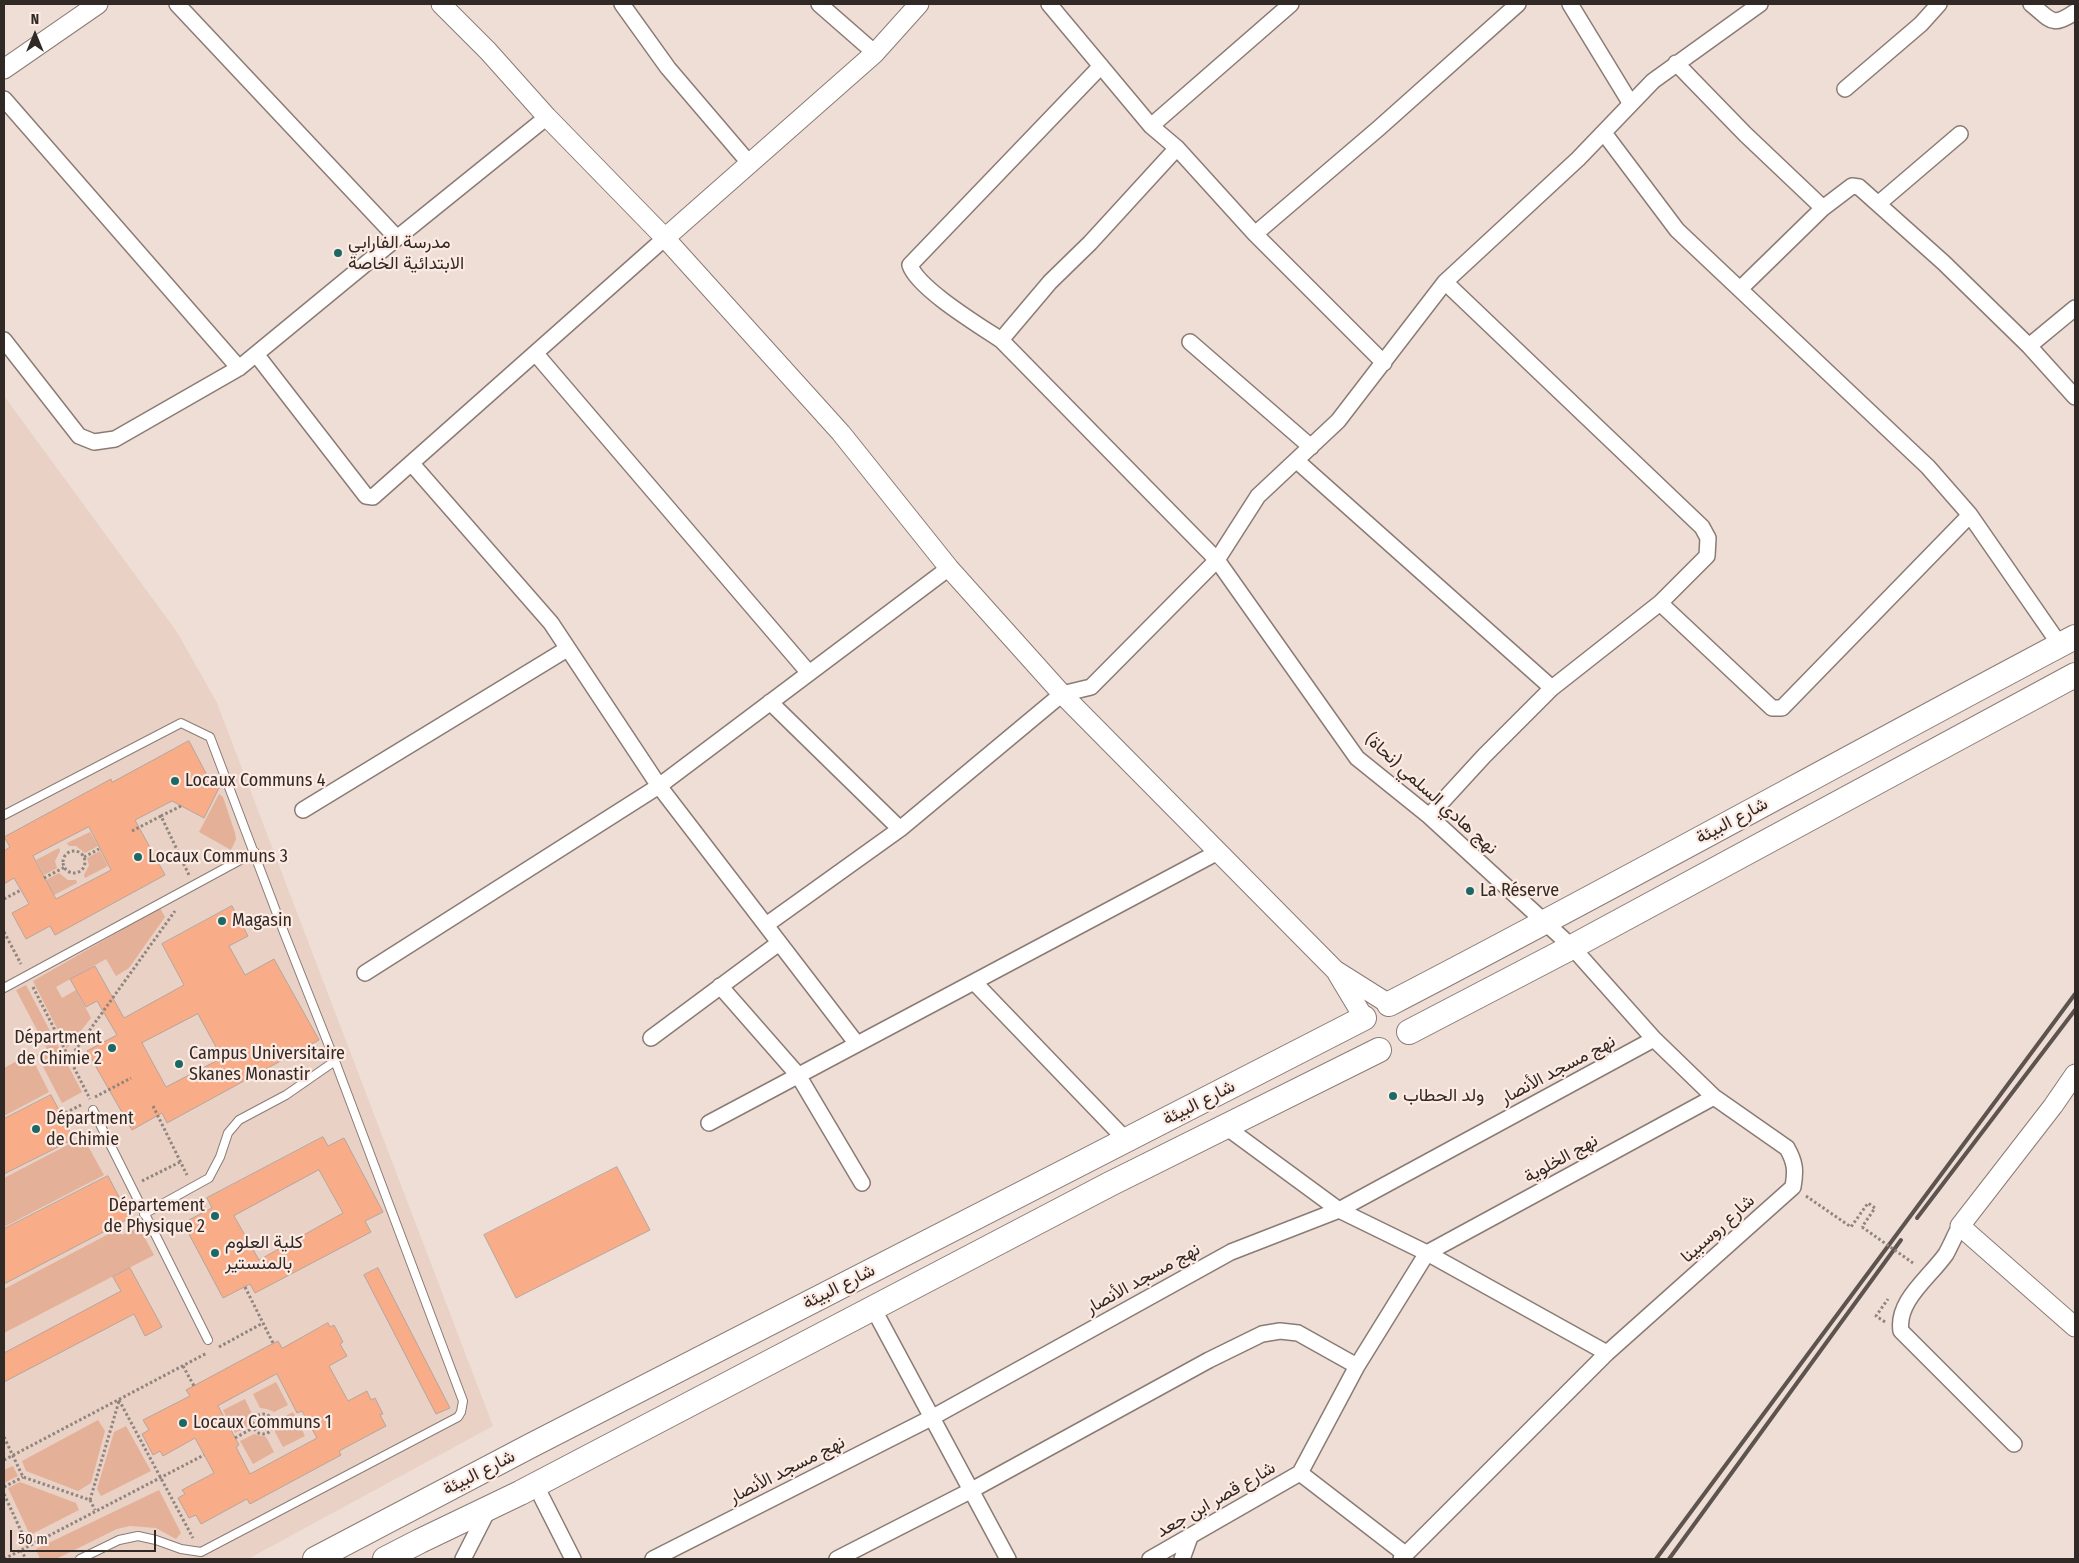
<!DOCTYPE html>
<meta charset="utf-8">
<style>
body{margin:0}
#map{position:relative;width:2079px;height:1563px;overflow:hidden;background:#efded6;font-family:"Fira Sans Condensed",sans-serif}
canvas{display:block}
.frame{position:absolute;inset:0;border:5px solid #302926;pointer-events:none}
.north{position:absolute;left:10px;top:10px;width:50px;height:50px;-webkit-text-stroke:4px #fdebe3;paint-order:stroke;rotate:0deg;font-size:14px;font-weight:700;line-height:20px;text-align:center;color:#302926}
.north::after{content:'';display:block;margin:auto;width:18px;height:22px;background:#302926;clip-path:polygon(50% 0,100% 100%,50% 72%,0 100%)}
.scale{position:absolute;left:10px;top:1530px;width:146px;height:22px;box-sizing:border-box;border:2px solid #302926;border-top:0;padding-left:6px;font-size:15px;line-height:18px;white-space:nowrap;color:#302926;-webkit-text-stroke:4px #fdebe3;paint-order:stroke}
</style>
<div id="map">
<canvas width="2079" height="1563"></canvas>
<div class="frame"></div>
<div class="north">N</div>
<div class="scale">50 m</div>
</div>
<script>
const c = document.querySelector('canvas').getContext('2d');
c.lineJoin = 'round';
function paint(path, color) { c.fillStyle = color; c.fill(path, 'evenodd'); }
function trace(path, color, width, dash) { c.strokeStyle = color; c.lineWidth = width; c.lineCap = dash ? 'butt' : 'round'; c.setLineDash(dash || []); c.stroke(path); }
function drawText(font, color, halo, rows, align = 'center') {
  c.font = font + ' "Fira Sans Condensed",Vazirmatn,sans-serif'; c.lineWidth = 4.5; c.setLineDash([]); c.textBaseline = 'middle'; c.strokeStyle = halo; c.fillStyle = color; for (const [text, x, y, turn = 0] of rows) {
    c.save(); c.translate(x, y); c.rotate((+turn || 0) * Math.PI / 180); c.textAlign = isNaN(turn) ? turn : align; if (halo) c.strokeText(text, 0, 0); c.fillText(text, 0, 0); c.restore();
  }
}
paint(new Path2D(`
 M4,396L177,632L217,703L493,1426L248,1559H4Z`), '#e9d1c5');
paint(new Path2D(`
 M219,794L223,797L235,833L236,839L231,850L199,832Z
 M90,832L98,846L85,853L76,846H69L67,843Z
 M59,848L60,851L55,861L57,868L44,875L36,860Z
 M100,851L108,866L85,878L84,875L89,865L87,858Z
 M59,873L68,880H76L77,883L54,895L46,880Z
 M160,908L165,917L129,968L116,976L106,959L56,987L62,998L76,990L91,1018L67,1048L33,981Z
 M26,985L82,1092L62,1103L37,1055L47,1049L16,990Z
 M30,1054L49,1092L4,1116V1068Z
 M83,1137L104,1175L4,1227V1178Z
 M139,1227L154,1255L4,1333V1289L118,1229L122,1235Z
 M276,1382L288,1405L274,1412L267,1409L260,1408L253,1394Z
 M245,1399L252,1414L249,1420V1426L235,1433L223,1410Z
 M293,1412L305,1436L283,1447L275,1432L278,1420Z
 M98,1420L105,1431L91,1483L78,1491L26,1471L22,1461Z
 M126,1426L151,1471L101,1496L97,1489L114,1432Z
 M254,1434L266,1437L274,1452L253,1464L240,1441Z
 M13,1466L18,1476L4,1483V1470Z
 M20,1482L76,1503L79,1510L30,1535L8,1488Z
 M159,1490L181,1533L176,1539L156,1528L130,1526L117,1529L56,1559H40L36,1549Z`), '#e4b097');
const building = new Path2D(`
 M189,741L210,781L220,786L204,818L172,801L135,820L165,875L55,935L50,926L26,939L12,913L29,904L14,878L4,884V851L10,847L4,837L111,779L112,782ZM89,827L111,870L56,899L33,856Z
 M232,906L248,936L229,946L245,975L274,959L319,1040L167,1123L162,1113L132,1130L87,1051L117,1035L97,1001L86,1007L70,979L95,966L124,1018L184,985L162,944ZM198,1014L222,1058L166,1087L142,1043Z
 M51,1095L74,1139L4,1174V1119Z
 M323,1137L328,1146L344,1138L383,1212L365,1221L371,1232L255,1293L250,1284L223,1298L183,1223L212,1208L207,1198ZM319,1170L343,1213L259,1260L234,1216Z
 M617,1167L650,1230L516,1298L484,1235Z
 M108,1176L130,1218L4,1284V1229Z
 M130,1268L162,1327L145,1336L134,1314L4,1382V1353L121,1291L113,1277Z
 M378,1268L450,1408L436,1414L364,1275Z
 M328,1323L330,1327L334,1325L343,1342L340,1344L347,1356L329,1366L348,1401L367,1391L371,1400L375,1398L383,1414L380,1415L386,1426L339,1451L341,1455L250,1504L247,1499L201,1524L196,1515L189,1518L178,1498L185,1494L182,1490L214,1473L195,1438L163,1456L160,1451L153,1455L142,1434L149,1430L143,1420L190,1396L186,1390L268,1346L278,1341L282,1348ZM277,1374L297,1413L302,1411L317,1438L250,1474L236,1447L239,1445L218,1406Z`);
paint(building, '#f8ac87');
trace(building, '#b6a69e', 1);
const service = new Path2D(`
 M4,815L181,723L210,737L285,935L335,1061L463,1401L461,1412L458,1417L201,1552L181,1549L156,1540L138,1536L119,1540L80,1559
 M4,988L255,852
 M93,1110L208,1340
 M144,1214L209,1178L220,1157L228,1133L239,1120L286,1095L335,1061`);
const minor = new Path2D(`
 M177,4L397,238
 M622,4L668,68L750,164
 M819,4L875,53
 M1049,4L1151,126L1177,148L1255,234L1384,363
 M1570,4L1631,104
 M2031,4C2051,20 2052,28 2075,12
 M1676,63L1745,134L1823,208
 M1845,89L1921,24L1939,4
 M4,99L239,368
 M1151,126L1291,4
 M1604,133L1677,230L1928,467L1970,515L2060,645
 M1177,148L1090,243L1050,282L1001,340L1217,560L1357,758L1429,816L1572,947L1654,1039L1714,1097L1787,1148C1795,1162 1796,1170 1793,1187L1607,1353L1401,1559
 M1878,204L1960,134
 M1255,234L1379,128L1518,4
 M1740,289L1823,208L1852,186L1859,187L1944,263L2029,346L2075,397
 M4,340L79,436L94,442L115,439L239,368L397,238L547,117
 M1001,340C980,326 917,288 910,265L1101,66
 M1190,342L1311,447
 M2029,346L2075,308
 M256,354L366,496L373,497L665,238
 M536,354L809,673
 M1297,461L1552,688
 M412,464L551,623L659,786L857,1044
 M1660,603L1772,708H1782L1970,515
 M770,702L900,829
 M303,810L567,649
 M1429,816L1484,756L1552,688L1660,603L1707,556L1708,538L1702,527L1445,282
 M766,925L900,829L1062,694L1091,687L1217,560L1258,496L1338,421L1445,282L1578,159L1653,81L1760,4
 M365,973L659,786L949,568
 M974,982L1126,1140
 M720,986L798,1075L862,1183
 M651,1038L779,943
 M709,1123L1218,852
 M1226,1127L1339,1210L1427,1253L1607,1353
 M1960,1226C1955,1235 1951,1245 1946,1254C1930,1277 1896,1301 1901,1331L2014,1444
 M873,1308L1008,1559
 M1300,1473L1357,1366L1427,1253L1714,1097
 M1300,1473L1405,1554
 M535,1484L573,1559
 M463,1559L489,1508
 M653,1559L933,1417L1231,1252L1339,1210L1654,1039
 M837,1559L970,1491L1209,1360L1262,1334L1280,1331L1298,1333L1357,1366
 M1150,1559L1300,1473
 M1182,1559L1190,1537`);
const tertiary = new Path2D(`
 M441,4L488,51L547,117L665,238L841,433L949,568L1062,694L1335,970L1389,1004
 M4,69L98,4
 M665,238L875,53L919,4
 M1337,973L1364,1018
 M2075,1074L2053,1106L1960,1226L2075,1327`);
const primary = new Path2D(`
 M1389,1004C1619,885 1846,758 2075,637
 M1409,1032L1572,947L2075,675
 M315,1559L532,1445L1364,1018
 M385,1559L420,1541L520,1493L1110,1184L1379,1050`);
trace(service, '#8a7b74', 10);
trace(minor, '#8a7b74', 18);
trace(tertiary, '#8a7b74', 21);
trace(primary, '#8a7b74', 26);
trace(new Path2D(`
 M181,806L161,816L189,875
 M132,831L161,816
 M63 862a11 11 0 1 1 22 0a11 11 0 1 1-22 0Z
 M84,857L99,849
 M44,878L65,867
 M4,899L21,890
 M4,932L21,964
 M33,987L90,1099
 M69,1059L175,911
 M95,1097L131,1078
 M153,1106L187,1175
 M61,1115L81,1105
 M142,1181L180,1162
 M1806,1196L1851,1227L1868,1203L1875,1208L1862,1227
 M199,1198L206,1211
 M245,1287L273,1343
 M1885,1322L1876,1316L1888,1299
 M219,1347L263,1323
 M183,1366L194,1386
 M119,1400L193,1538
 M253 1424a10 10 0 1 1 20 0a10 10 0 1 1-20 0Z
 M4,1437L23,1477L90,1500L95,1510
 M235,1438L253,1428
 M4,1460L207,1353
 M4,1487L23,1477
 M4,1494L28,1546
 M90,1500L119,1401
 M21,1550L26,1559
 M4,1559L204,1455`), '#90847f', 3, [2.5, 2.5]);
trace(service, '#fff', 8);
trace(minor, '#fff', 15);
trace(tertiary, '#fff', 19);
trace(primary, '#fff', 24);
trace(new Path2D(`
 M1917,1218L2075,1010
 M1656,1559L2075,994
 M1669,1559L1901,1240`), '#5d534f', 4);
trace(new Path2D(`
 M1862,1227L1913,1263`), '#90847f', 3, [2.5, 2.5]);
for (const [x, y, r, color] of [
 [338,253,5,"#1c6865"],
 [175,781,5,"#1c6865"],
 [138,857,5,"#1c6865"],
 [1470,891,5,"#1c6865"],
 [222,921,5,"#1c6865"],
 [112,1048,5,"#1c6865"],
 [179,1064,5,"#1c6865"],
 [1393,1096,5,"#1c6865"],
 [36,1129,5,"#1c6865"],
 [215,1216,5,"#1c6865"],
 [215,1253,5,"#1c6865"],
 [183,1423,5,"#1c6865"]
]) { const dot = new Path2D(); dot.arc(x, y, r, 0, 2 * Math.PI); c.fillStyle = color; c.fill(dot); trace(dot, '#fdebe3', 2); }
drawText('18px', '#302926', '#fdebe3', [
 ["مدرسة الفارابي",348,243],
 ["الابتدائية الخاصة",348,264],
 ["Locaux Communs 4",185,781],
 ["Locaux Communs 3",148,857],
 ["La Réserve",1480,891],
 ["Magasin",232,921],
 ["Départment",102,1038,"right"],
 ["de Chimie 2",102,1059,"right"],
 ["Campus Universitaire",189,1054],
 ["Skanes Monastir",189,1075],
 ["ولد الحطاب",1403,1096],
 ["Départment",46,1119],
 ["de Chimie",46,1140],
 ["Département",205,1206,"right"],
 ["de Physique 2",205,1227,"right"],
 ["كلية العلوم",225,1243],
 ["بالمنستير",225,1264],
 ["Locaux Communs 1",193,1423]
], 'left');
drawText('18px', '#302926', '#fdebe3', [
 ["نهج هادي السلمي (نحاة)",1431,794,42],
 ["شارع البيئة",1732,821,-28],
 ["نهج مسجد الأنصار",1558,1070,-28],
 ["شارع البيئة",1199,1103,-27],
 ["نهج الخلوية",1561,1159,-29],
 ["شارع روسبينا",1718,1229,-42],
 ["نهج مسجد الأنصار",1143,1279,-29],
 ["شارع البيئة",839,1287,-27],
 ["نهج مسجد الأنصار",787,1470,-27],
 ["شارع البيئة",479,1473,-27],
 ["شارع قصر ابن جعد",1216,1500,-30]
]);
</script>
